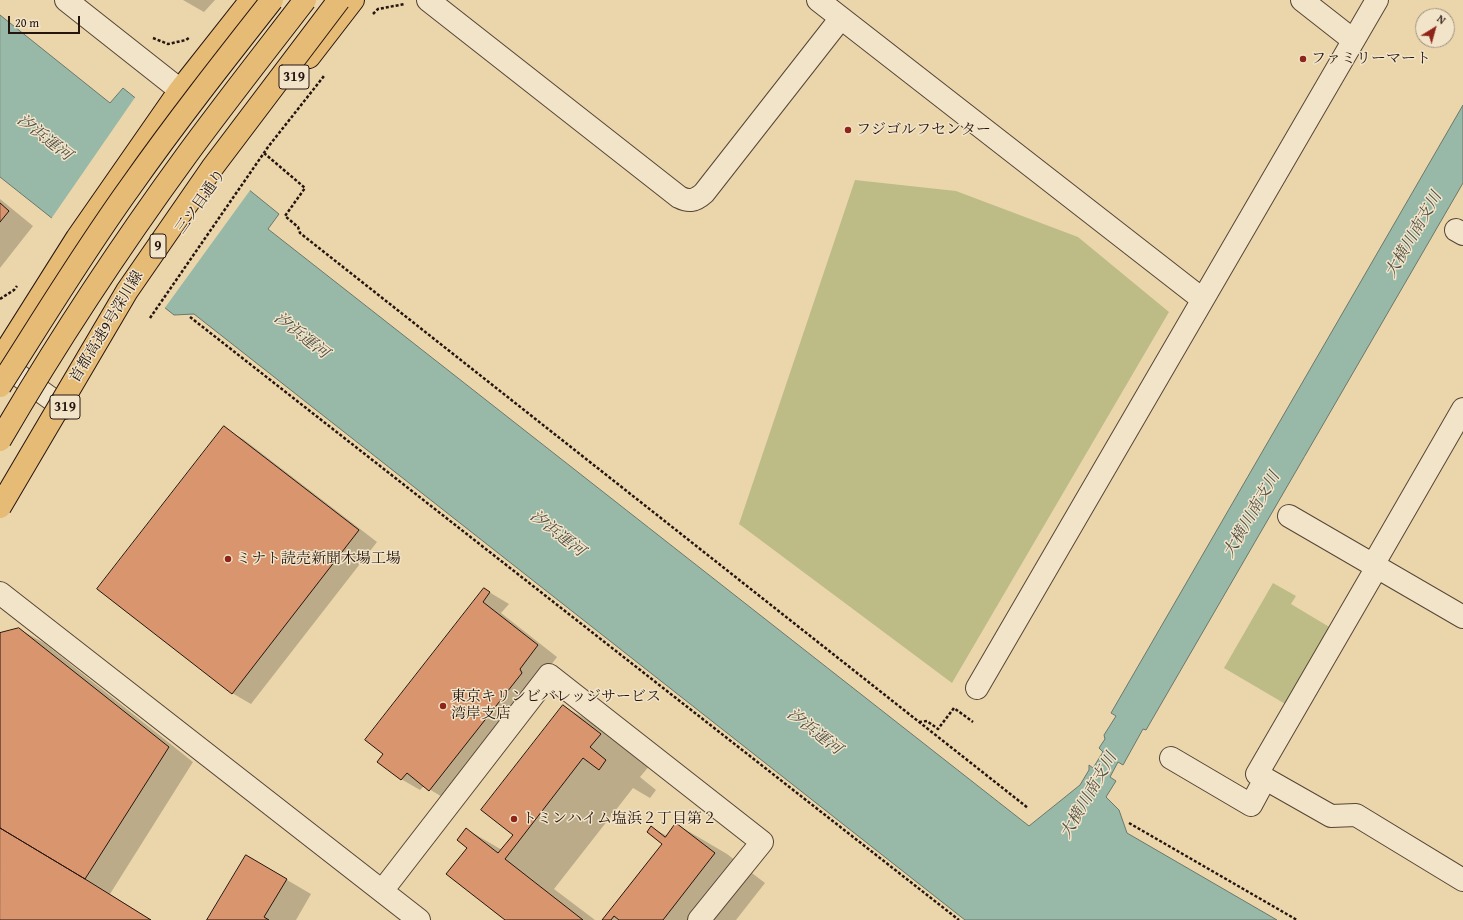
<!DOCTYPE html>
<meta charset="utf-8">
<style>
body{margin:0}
#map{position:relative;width:1463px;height:920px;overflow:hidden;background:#ebd6ac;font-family:"Gentium Book Plus",serif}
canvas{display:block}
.north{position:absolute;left:1415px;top:8px;width:40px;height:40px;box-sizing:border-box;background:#f2e4c9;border:1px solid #a0917e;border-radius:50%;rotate:37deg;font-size:11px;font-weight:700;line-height:16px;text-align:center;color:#26150e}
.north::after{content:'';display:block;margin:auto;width:14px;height:18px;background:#8f2418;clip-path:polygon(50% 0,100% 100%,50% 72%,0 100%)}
.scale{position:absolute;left:8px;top:16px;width:72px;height:18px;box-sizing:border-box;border:2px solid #26150e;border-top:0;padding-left:5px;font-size:12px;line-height:14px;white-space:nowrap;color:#26150e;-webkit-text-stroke:3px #f2e4c9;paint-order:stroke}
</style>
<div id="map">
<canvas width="1463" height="920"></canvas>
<div class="north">N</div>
<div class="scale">20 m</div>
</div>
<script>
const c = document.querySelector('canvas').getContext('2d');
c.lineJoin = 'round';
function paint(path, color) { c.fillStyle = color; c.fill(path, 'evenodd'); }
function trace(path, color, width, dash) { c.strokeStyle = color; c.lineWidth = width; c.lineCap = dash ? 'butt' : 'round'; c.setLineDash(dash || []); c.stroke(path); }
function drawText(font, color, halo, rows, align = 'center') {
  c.font = font + ' "Gentium Book Plus","Noto Serif JP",serif'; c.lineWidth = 3; c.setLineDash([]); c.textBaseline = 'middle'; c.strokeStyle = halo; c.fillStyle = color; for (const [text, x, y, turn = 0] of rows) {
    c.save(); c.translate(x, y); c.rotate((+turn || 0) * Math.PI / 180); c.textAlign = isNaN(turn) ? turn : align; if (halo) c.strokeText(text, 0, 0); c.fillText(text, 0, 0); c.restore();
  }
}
paint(new Path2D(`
 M855,180L956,191L1078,237L1169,312L952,683L739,524Z
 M1273,583L1296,596L1291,604L1331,628L1287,705L1224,668Z`), '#bdbc86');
const water = new Path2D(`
 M0,15L110,103L123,88L279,214L268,229L1029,826L1080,785L1089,770V765L1093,768L1103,752L1099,748L1105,739L1104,735L1116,716L1111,713L1463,105V183L1146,730L1143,729L1123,765L1118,762L1110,777L1116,781L1106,797L1119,810L1127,833L1277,920H965L194,314L174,315L0,177Z`);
paint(water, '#98b9a8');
trace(water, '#6a776a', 1);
paint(new Path2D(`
 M136,96L251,189L164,309L51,219Z`), '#ebd6ac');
paint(new Path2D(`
 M183,0H215L204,12Z
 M0,199L33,226L0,268Z
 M224,428L243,439L377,542L251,704L232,693L99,589Z
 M484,589L509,604L501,613L557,657L449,801L424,786L420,790L401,779Z
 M19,629L44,643L193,762L110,894L151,920H0V634Z
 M563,706L614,735L651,764L640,777L656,790L650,798L633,788L554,889L595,920H507L469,848L466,829L502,850L514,834Z
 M676,824L727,854L765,883L736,920H604L663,844L651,827L667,836Z
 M246,856L311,894L296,920H208Z`), '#0003');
const building = new Path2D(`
 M0,203L9,211L0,222Z
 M224,426L359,530L232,694L97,589Z
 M484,588L490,592L483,602L538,645L520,669L522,673L429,791L407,773L401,780L377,762L383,754L365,740Z
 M19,628L169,747L85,879L0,828V633Z
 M563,705L601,734L590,747L606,760L599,770L583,758L505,859L583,920H505L446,874L467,848L457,840L466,828L498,853L513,835L481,810Z
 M676,823L715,853L663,920H619L614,916L611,920H602L662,844L647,832L651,826L665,837Z
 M0,828L85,879L151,920H0Z
 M246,855L287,879L264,917L269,920H207Z`);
paint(building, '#d9956d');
trace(building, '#26150e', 1);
const minor = new Path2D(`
 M66,0L180,90
 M428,0L679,197C689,202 695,201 704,193L841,18
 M818,0L1202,299
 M1302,0L1353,40
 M1456,230L1463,234
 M0,362L64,408
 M1289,516L1463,617
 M1373,565L1463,409
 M1377,567L1257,774L1331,816L1356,815L1463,880
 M0,593L419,920
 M977,688L1377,0
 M1171,758L1251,805L1265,779
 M382,891L549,675L762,842L699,920`);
const major = new Path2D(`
 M309,57L353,0
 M0,360L77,238L180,90L251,0`);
trace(minor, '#574536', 24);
trace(major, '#26150e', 24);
trace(new Path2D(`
 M373,14L378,9L405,4
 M153,38L168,44L186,40L190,37
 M264,153L305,188L285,216L298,227L300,233L1028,808
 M0,299L14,290L17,286
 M190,317L959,920
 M150,318L268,147L324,76
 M919,722L927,721L938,729L954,708L973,722
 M1129,823L1297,920`), '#26150e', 2.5, [3, 2]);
trace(minor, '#f2e4c9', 22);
trace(major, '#e6bb76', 22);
const highwayBridge = new Path2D(`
 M0,386C43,319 84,251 131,186C176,122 224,61 272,0
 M0,440C57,342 119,248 186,156C224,104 265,52 305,0
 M0,507L127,291L212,168L339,0`);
trace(highwayBridge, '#26150e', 24, []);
trace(highwayBridge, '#e6bb76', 22);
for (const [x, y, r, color] of [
 [1303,59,4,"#8f2418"],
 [848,130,4,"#8f2418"],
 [228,559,4,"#8f2418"],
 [443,706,4,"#8f2418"],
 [514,819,4,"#8f2418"]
]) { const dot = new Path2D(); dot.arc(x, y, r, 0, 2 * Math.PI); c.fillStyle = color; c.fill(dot); trace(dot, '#f2e4c9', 1.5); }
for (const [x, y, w] of [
 [294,77,30],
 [158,246,16],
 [65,407,30]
]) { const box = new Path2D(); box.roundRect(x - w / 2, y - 12, w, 24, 3); c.fillStyle = '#f2e4c9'; c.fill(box); trace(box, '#26150e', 1); }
drawText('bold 14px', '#26150e', null, [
 ["319",294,77],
 ["9",158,246],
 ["319",65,407]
]);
drawText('15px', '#26150e', '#f2e4c9', [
 ["ファミリーマート",1311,59],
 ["フジゴルフセンター",856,130],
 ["ミナト読売新聞木場工場",236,559],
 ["東京キリンビバレッジサービス",451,697],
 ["湾岸支店",451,714],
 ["トミンハイム塩浜２丁目第２",522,819]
], 'left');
drawText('15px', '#26150e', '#f2e4c9', [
 ["三ツ目通り",201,202,-55],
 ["首都高速9号深川線",107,327,-59]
]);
drawText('italic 16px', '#4e4e44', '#f2e4c9', [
 ["汐浜運河",44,138,38],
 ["大横川南支川",1414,235,-60],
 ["汐浜運河",301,336,38],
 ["大横川南支川",1252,515,-60],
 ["汐浜運河",557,534,38],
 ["汐浜運河",814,732,38],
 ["大横川南支川",1089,796,-60]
]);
</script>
